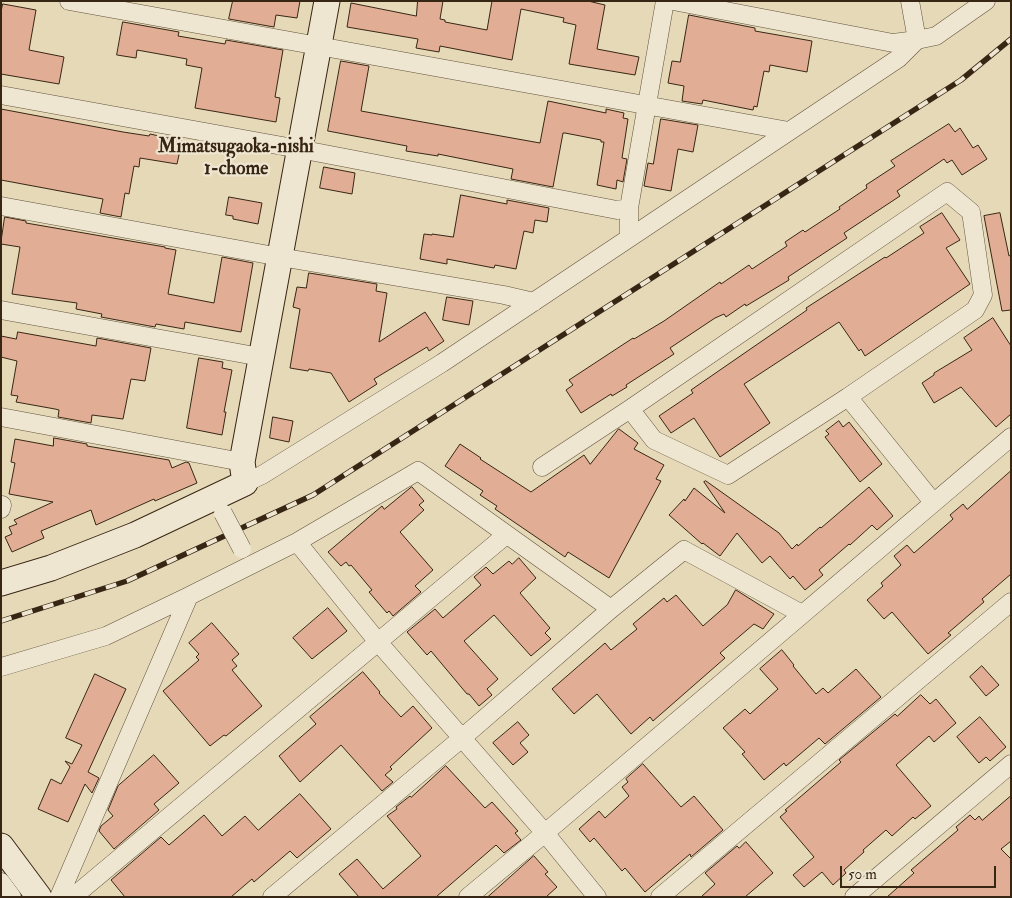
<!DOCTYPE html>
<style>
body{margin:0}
#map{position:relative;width:1012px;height:898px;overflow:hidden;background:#e5d9b8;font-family:"IM FELL Double Pica",serif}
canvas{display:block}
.frame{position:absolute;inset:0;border:2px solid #382614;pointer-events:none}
.scale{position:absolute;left:840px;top:866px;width:156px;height:22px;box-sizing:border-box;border:2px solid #382614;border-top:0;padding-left:6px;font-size:15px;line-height:18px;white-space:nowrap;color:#382614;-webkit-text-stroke:4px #eee6d1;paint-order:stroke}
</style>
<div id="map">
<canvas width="1012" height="898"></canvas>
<div class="frame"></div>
<div class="scale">50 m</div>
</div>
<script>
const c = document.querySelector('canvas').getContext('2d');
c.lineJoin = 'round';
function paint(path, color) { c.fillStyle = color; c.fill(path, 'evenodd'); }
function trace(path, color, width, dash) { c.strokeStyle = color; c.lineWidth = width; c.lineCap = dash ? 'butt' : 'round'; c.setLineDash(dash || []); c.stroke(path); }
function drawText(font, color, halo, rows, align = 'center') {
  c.font = font + ' "IM FELL Double Pica",serif'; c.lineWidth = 4.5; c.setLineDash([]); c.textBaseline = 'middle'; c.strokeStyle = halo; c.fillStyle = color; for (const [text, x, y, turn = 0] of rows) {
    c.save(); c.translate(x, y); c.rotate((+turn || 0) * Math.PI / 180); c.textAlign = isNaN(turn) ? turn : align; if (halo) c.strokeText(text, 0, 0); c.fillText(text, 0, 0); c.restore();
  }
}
const building = new Path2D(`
 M233,1H300L297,18L276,15L274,27L229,19Z
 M418,1H443L440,19L445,20V22L487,30L492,1H588L605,5L597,49L639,57L635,75L569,64L576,25L563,22L564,18L521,9L512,60L440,46L439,52L416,48L418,39L347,27L351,3L416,16Z
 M3,4L36,10L29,50L64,57L59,84L1,74V12Z
 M689,15L755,28V31L812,41L807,72L770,65L769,72L764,71L757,107L754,106L753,110L703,100L702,104L682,101L684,86L668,83L672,61L680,62Z
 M123,22L179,32L178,36L225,44L226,40L283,50L275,97L280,98L276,122L195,108L202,68L186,65L187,59L137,50L136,58L117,55Z
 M341,61L369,66L361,111L540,143L548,101L606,113V109L624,113L623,118L628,119L622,158L627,159L623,182L617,180L616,189L597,185L604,142H601V140L565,133H563L553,187L511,179L513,169L438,154V156L406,151L407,146L328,131Z
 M1,109L123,132L149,136L150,134L182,141L177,164L140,158L139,167L134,166L129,194L125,193L121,217L100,213L103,199L1,180Z
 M661,119L698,125L693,152L678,149L671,191L644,186L648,163L653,164Z
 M949,124L955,132L960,128L973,148L978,145L987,159L962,175L952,160L947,163L944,159L897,191L900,196L844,233L847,238L788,277L789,280L746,306L745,304L726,317L724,314L715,318L670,348L674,354L626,385L627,387L612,396L611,394L581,413L566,390L573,385L569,380L633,338L634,339L664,321L720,282L721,284L749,265L752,269L787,246L785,242L803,230L805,232L840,209L839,207L867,188L866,185L895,166L891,161Z
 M324,167L355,173L352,194L320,188Z
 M461,195L507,204V200L549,208L547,222L535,220L533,233L524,231L516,269L495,265L494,268L447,259V264L420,259L424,234L432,235V234L453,237Z
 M229,197L262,203L258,224L233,219V216L226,215Z
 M942,213L960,240L946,248L970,284L865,356L861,349L859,351L839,322L755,377L744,384L770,423L720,457L694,418L671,433L659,416L693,393L691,390L807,310L806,308L885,257L886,258L924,233L920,227Z
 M1000,213L1009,256L1011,255V310L1002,311L984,216Z
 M5,217L26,221V223L165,247V248L176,250L168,294L214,303L222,257L253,263L241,332L185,322L184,329L156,324L155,327L101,317L102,314L76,309L77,303L12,294L20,247L1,244Z
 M309,273L377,284L376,291L387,293L379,342L425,312L444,341L429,351L427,347L374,379L377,384L349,402L331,373L309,369L308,371L290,368L300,309L293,307L297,287L306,288Z
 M447,297L473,301L469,325L443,320Z
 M993,318L1011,346V414L996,427L961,387L934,403L922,383L934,375V373L972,350L964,338Z
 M18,332L96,346L97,338L151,348L145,381L131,379L123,419L92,415L91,423L58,417L59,410L55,409L16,402L18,396L11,395L17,361L1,357V336L16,339Z
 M199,358L223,362L222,368L232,370L224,412H226L222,435L187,428Z
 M273,417L293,421L289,442L270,438Z
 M839,421L843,427L849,422L882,464L860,482L825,437L829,434L826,431Z
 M619,429L638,443L634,449L664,465L656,479L661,481L609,578L568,552L565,557L539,539L495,509L497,506L480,495L483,491L445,466L460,444L481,458L480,459L531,492L584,455L590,464Z
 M54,438L87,444V446L169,460L172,468L186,462L189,463L197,483L155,501L154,499L96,525L91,510L41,531L44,538L12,552L5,537L12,534L9,527L17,524L14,520L53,502L9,494L15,463L11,462L15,439L53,446Z
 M1011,471V574L982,599L984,602L948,633L951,635L928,654L892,612L884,619L867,600L883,586L881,583L901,565L894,556L907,545L914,553L953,519L950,515L963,504L967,509Z
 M706,481L779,533L792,549L797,544L798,546L820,527L821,528L869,487L893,516L877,530L872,525L850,545L849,544L819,570L823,575L805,590L793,576L790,579L770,556L762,563L737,533L720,556L703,543L702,544L669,515L684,499L685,501L694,488L725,513L704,482Z
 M412,487L424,501L419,505L424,510L400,532L433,570L415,586L421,592L393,616L389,611L387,613L369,592L372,590L351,565L349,566L346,562L341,566L328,552L382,506L384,509Z
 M519,558L536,578L520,593L550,628L545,633L551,639L531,656L494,615L464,641L498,679L487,689L492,695L479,706L469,694H467L431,651L427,655L407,632L435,609L443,618L481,585L474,577L486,567L493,574L509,561L512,564Z
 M736,590L774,614L763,629L754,624L720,653L725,658L653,721L650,717L631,734L597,694L574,714L552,689L605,643L611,650L637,629L633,624L664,598L667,602L676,595L703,626L727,605Z
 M328,608L347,631L312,659L293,638Z
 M212,623L239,654L232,660L237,666L232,670L262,706L226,736L224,735L210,746L163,691L199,660L196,657L199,654L189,643Z
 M782,650L794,665L793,666L816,694L823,688L828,693L856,669L881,697L825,744L819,738L786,766L784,763L764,780L742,754L745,752L723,728L745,709L750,714L778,689L760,669Z
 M982,666L999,685L986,696L970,677Z
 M363,672L380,692L379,693L401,717L413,706L432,728L390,767L392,769L385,775L393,782L382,791L341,745L300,782L279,756L316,724L310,717Z
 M95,674L126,689L88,772L99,778L92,793L85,784L68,822L38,809L51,779L61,784L70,767L65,761L72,764L82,745L66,738Z
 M921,695L930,704L936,699L956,723L934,742L929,736L896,765L931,806L915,819L913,817L892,836L886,830L863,850L864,852L844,870L846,873L833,885L822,872L804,887L793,875L814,857L780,817L787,811L785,810L841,762L839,760L895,714L897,716Z
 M980,717L1006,747L990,761L986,757L979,763L957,737Z
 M518,722L529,735L520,743L528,752L513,765L493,743Z
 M154,755L179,783L154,804L159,810L114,849L99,831L101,826L113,816L108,810L118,786Z
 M643,764L681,807L694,796L723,830L691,857L690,854L645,892L625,868L622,871L594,838L590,842L579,829L599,811L605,818L629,796L622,787L628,782L626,779Z
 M446,766L485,808L492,802L518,831L515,833L521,840L504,853L496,845L436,897H359L339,874L357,859L383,889L421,856L387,816L397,809L396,807L410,796L411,797Z
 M300,794L331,829L297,858L290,851L254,882L252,879L231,897H125L111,880L161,837L169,845L204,815L222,836L245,816L258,830Z
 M1011,796V841L1001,849L1011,859V897H887L914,873L911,870L958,830L956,827L970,815L975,820L979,816L982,820Z
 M746,842L773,873L745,897H701L715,884L705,873L737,846L739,848Z
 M534,856L548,872L545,874L557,887L546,897H488Z`);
paint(building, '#e1ae95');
trace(building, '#382614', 1);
const street = new Path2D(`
 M69,1L789,131
 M673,1L893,43L917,40L936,36L986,1
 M1,95L299,149L617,210L629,208
 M1,206L280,257L504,295L534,302
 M629,238V208L665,1
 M1,310L261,357
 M848,397L933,502
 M1,417L242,462
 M542,467L630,409L947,192L971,212L983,295L975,310L848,397L728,475L654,440L630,409
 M245,483L262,475L442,363L899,58L917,40L910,1
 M1,509L2,505
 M297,542L378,642L545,833L597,897
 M1,667L106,636L189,596
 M1,882L12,897
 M59,897L189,596L297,542L418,471L611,609L684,550L802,614
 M73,897L506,535
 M272,897L462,738L611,609
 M468,897L545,833L1011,437
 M660,897L1011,602
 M854,897L1011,764`);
const secondary = new Path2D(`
 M1,583L51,568L135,535L245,483L242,462L327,1
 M1,846L39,897`);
trace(street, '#63533d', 19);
trace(secondary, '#382614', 27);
trace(street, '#eee6d1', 18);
trace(secondary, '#eee6d1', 25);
const rail = new Path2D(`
 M1,621L127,581L313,495L961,80L1011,39`);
trace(rail, '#382614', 5.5);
trace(rail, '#eee6d1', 4, [11]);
const streetBridge = new Path2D(`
 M223,513L242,549`);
trace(streetBridge, '#63533d', 19, []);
trace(streetBridge, '#eee6d1', 18);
drawText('bold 19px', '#382614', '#eee6d1', [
 ["Mimatsugaoka-nishi",236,148],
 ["1-chome",236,170]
]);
</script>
